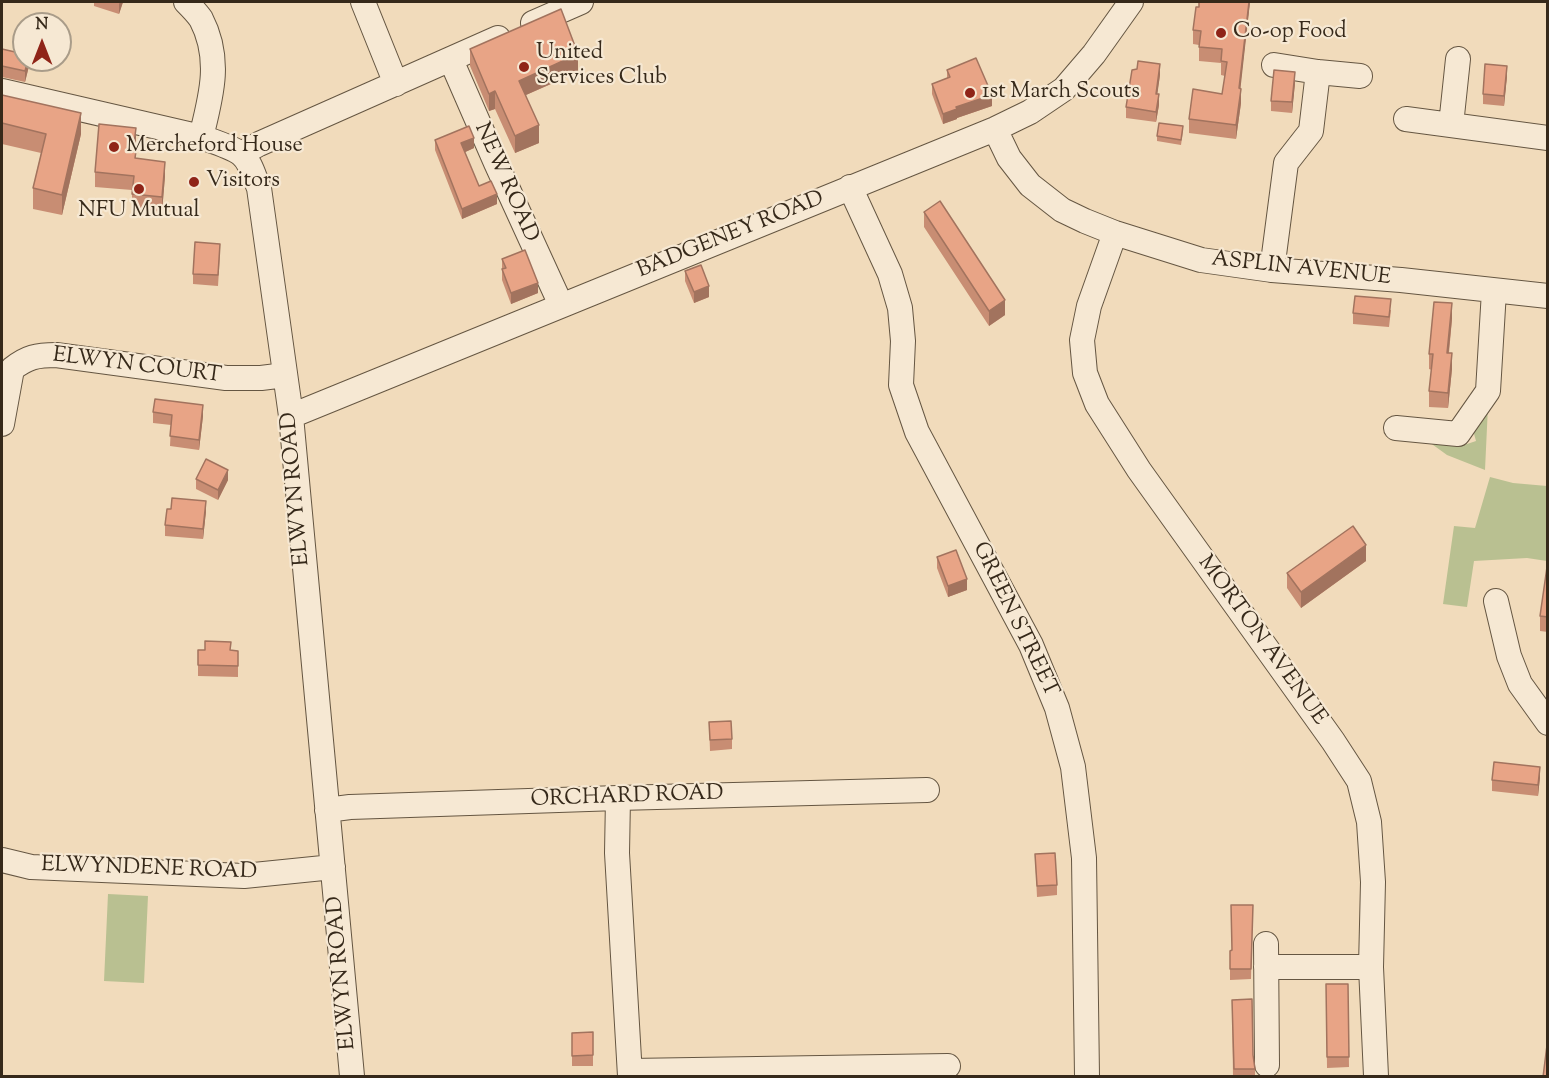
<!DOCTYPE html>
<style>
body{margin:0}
#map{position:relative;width:1549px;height:1078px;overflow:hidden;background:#f1dbbb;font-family:"Sorts Mill Goudy",serif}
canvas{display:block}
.frame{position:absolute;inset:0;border:3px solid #36291a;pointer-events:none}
.north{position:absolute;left:12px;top:12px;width:60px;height:60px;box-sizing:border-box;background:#f6e8d3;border:2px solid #a99c89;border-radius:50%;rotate:0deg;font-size:16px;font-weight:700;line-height:24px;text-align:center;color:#36291a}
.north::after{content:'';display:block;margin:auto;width:21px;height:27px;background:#8f2418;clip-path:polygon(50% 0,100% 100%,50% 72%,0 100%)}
</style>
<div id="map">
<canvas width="1549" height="1078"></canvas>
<div class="frame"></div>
<div class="north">N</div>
</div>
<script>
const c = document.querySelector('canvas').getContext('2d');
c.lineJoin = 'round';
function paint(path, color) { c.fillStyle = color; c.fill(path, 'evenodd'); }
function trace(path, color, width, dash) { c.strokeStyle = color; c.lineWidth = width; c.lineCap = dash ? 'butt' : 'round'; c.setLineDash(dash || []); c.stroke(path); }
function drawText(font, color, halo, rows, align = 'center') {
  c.font = font + ' "Sorts Mill Goudy",serif'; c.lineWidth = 4.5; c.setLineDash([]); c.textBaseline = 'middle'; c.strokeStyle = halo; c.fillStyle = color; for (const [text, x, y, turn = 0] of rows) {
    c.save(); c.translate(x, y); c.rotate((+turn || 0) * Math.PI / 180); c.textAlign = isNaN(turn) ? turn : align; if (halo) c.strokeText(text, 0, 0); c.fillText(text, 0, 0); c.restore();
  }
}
paint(new Path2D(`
 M1488,406L1485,470L1447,455L1429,442L1454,441L1461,446L1476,441L1473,430Z
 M1490,477L1513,483L1547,486V561L1527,558L1474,561L1467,607L1443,604L1454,526L1475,528Z
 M108,894L148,896L144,983L104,981Z`), '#b9c091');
const minor = new Path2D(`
 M186,2C191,7 197,13 201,19C222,59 211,97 201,137
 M363,2L396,84
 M533,23L581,2
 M451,60L496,163L561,305
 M1274,65L1318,72L1360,76
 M2,91L201,137C212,141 232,147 241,154C251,162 254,177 259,188L291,416L352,1076
 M1406,119L1548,138
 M1451,125L1458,59
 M995,129L1009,158L1030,185L1062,210L1085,221L1115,233L1201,260L1272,270L1401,280L1548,296
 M241,154L259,144L498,38
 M850,187L890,274L900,308L903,341L901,385L917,432L1031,645L1057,708L1073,767L1084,858L1087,1076
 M1115,233L1089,306L1082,340L1085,373L1097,404L1139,470L1333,741L1359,781L1369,822L1373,882L1371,967L1376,1076
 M1272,270L1286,163L1311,131L1318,72
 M291,416L995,129L1030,112L1064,89L1094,54L1131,2
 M2,424L12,369C27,357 37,355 56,355L226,378H261L285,375
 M1396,428L1458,434L1488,391L1494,291
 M1496,601L1509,656L1520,684L1548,723
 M618,798L617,853L630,1076
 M327,810L350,807L618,798L927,790
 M2,860L31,867L244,876L333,867
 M1266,944L1267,1065
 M1266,967H1371
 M630,1071L948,1066`);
trace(minor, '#655642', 26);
trace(minor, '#f6e8d3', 24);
paint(new Path2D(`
 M94,2H123L119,14L94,6Z
 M1250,2L1240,88L1241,103L1236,139L1189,133V119L1222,94L1225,76L1221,75V63L1199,61V45L1193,44V30L1199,7Z
 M2,49L29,60V66L25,82L2,77Z
 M470,49L578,72L526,95L539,143L515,153L495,109L489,111L470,66Z
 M947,70L992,106L957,118V119L943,124L932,94V84L947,78Z
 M1160,75L1157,94L1159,105L1156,122L1126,118V107Z
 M1507,76L1504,106L1483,104V94Z
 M1295,83L1292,113L1271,111V101Z
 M2,95L81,134L62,215L33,209V188L41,153L2,144Z
 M1183,131L1181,145L1157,141V136Z
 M435,140L474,148L465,152L479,186L497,204L462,219L435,150Z
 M136,142L135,151L136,158L165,176L162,212L132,208V190L95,187V172Z
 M924,212L1005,315L989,326L924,227Z
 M220,254L218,286L193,284V274Z
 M502,259L538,293L511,304L502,280Z
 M685,271L709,297L694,303L685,281Z
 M1391,310L1389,327L1353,324V313Z
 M1452,319L1449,353L1452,369L1448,408L1429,407V391L1432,370L1429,369V354Z
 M153,412L203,416L199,450L170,446L171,425L153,423Z
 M196,479L228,480L218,500L196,489Z
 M206,511L203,539L165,536V525Z
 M937,557L967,590L948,597L937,568Z
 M1548,560V632L1540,631V616Z
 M1366,561L1301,608L1287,588V573Z
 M198,650L238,651V677L198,676Z
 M709,722L732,739V749L710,751Z
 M1540,777L1538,796L1492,791V780Z
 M1035,854L1057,885V895L1037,897Z
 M1253,905L1251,979L1230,980V951L1232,950Z
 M1326,984H1348L1349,1067L1327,1068Z
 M1232,1000L1253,1055L1255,1069V1077H1233Z
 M593,1032V1066H572V1033Z`), '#c88d73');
paint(new Path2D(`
 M120,2H123L119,14V4Z
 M1249,2H1250L1239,102V88Z
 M578,54V72L519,98V81Z
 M28,60H29V66L25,82V71Z
 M1160,64V75L1156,104V94Z
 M1507,66V76L1504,106V96Z
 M1295,72V83L1292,113V102Z
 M1241,89V103L1236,139V125Z
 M495,91V109L489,111V94Z
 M1159,94V105L1156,122V112Z
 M992,95V106L957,118V119L943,124V114L956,107Z
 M81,113V134L62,215V195Z
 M539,125V143L515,153V136Z
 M136,128V142L133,166V151Z
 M474,138V148L461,154V143Z
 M165,162V176L162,212V197Z
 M497,194V204L462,219V209Z
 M538,283V293L511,304V293Z
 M709,286V297L694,303V292Z
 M1005,300V315L989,326V311Z
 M1452,303V319L1447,368V353Z
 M1452,353V369L1448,408V393Z
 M203,405V416L199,450V440Z
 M228,470V480L218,500V490Z
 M206,501V511L203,539V529Z
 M1366,545V561L1301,608V592Z
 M967,579V590L948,597V586Z
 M1540,767V777L1538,796V785Z`), '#a2735e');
const building = new Path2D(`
 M1199,2H1249L1239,88L1241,89L1236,125L1189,119L1193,89L1222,94L1227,62L1221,61L1222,49L1199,47L1201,31L1193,30L1196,7H1199Z
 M561,9L578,54L519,81L539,125L515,136L495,91L489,94L470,49Z
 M2,49L24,54V60H28L25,71L2,66Z
 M976,58L992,95L956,107L957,109L943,114L932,84L950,77L947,70Z
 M1138,61L1160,64L1156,94H1159L1156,112L1126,107L1132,70L1137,69Z
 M1485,64L1507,66L1504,96L1483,94Z
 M1274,70L1295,72L1292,102L1271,101Z
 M2,95L81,113L62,195L33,188L46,134L2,123Z
 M1159,123L1183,126L1181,140L1157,136Z
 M99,124L136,128L133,151H136L135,158L165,162L162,197L132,194L134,176L95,172Z
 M469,126L474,138L461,143L479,186L491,181L497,194L462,209L435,140Z
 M940,201L1005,300L989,311L924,212Z
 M195,242L220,244L218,275L193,274Z
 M525,250L538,283L511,293L502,269L506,268L502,259Z
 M701,265L709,286L694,292L685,271Z
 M1355,296L1391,299L1389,317L1353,313Z
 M1434,302L1452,303L1447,353H1452L1448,393L1429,391L1433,354H1429Z
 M155,399L203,405L199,440L170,436L172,415L153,412Z
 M206,459L228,470L218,490L196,479Z
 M172,498L206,501L203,529L165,525L167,509H171Z
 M1353,526L1366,545L1301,592L1287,573Z
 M956,550L967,579L948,586L937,557Z
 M1548,560V617L1540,616Z
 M205,641L231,642L230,650L238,651V666L198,665V650H205Z
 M731,721L732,739L710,740L709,722Z
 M1494,762L1540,767L1538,785L1492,780Z
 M1055,853L1057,885L1037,886L1035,854Z
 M1231,905H1253L1251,969H1230V951L1232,950Z
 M1326,984H1348L1349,1057H1327Z
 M1252,999L1253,1055L1255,1069H1234L1232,1000Z
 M593,1032V1055L572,1056V1033Z
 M1548,1045V1077H1543L1547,1045Z`);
paint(building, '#e8a486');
trace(building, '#a2735e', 1.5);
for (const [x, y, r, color] of [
 [1221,33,6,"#8f2418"],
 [524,67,6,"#8f2418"],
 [970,93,6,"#8f2418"],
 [114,147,6,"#8f2418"],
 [194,182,6,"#8f2418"],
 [139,189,6,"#8f2418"]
]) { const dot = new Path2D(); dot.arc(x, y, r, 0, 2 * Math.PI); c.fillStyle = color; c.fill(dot); trace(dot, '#f6e8d3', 2); }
drawText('22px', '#36291a', '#f6e8d3', [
 ["Co-op Food",1233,33],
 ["United",536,54],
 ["Services Club",536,79],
 ["1st March Scouts",982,93],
 ["Mercheford House",126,147],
 ["Visitors",206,182],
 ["NFU Mutual",139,212,"center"]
], 'left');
drawText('22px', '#36291a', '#f6e8d3', [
 ["NEW ROAD",505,183,66],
 ["BADGENEY ROAD",731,236,-22],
 ["ASPLIN AVENUE",1301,270,6],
 ["ELWYN COURT",137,367,7],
 ["ELWYN ROAD",297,489,-95],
 ["GREEN STREET",1014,620,64],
 ["MORTON AVENUE",1261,641,54],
 ["ORCHARD ROAD",627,798,-2],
 ["ELWYNDENE ROAD",149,870,2],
 ["ELWYN ROAD",343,973,-95]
]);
</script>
